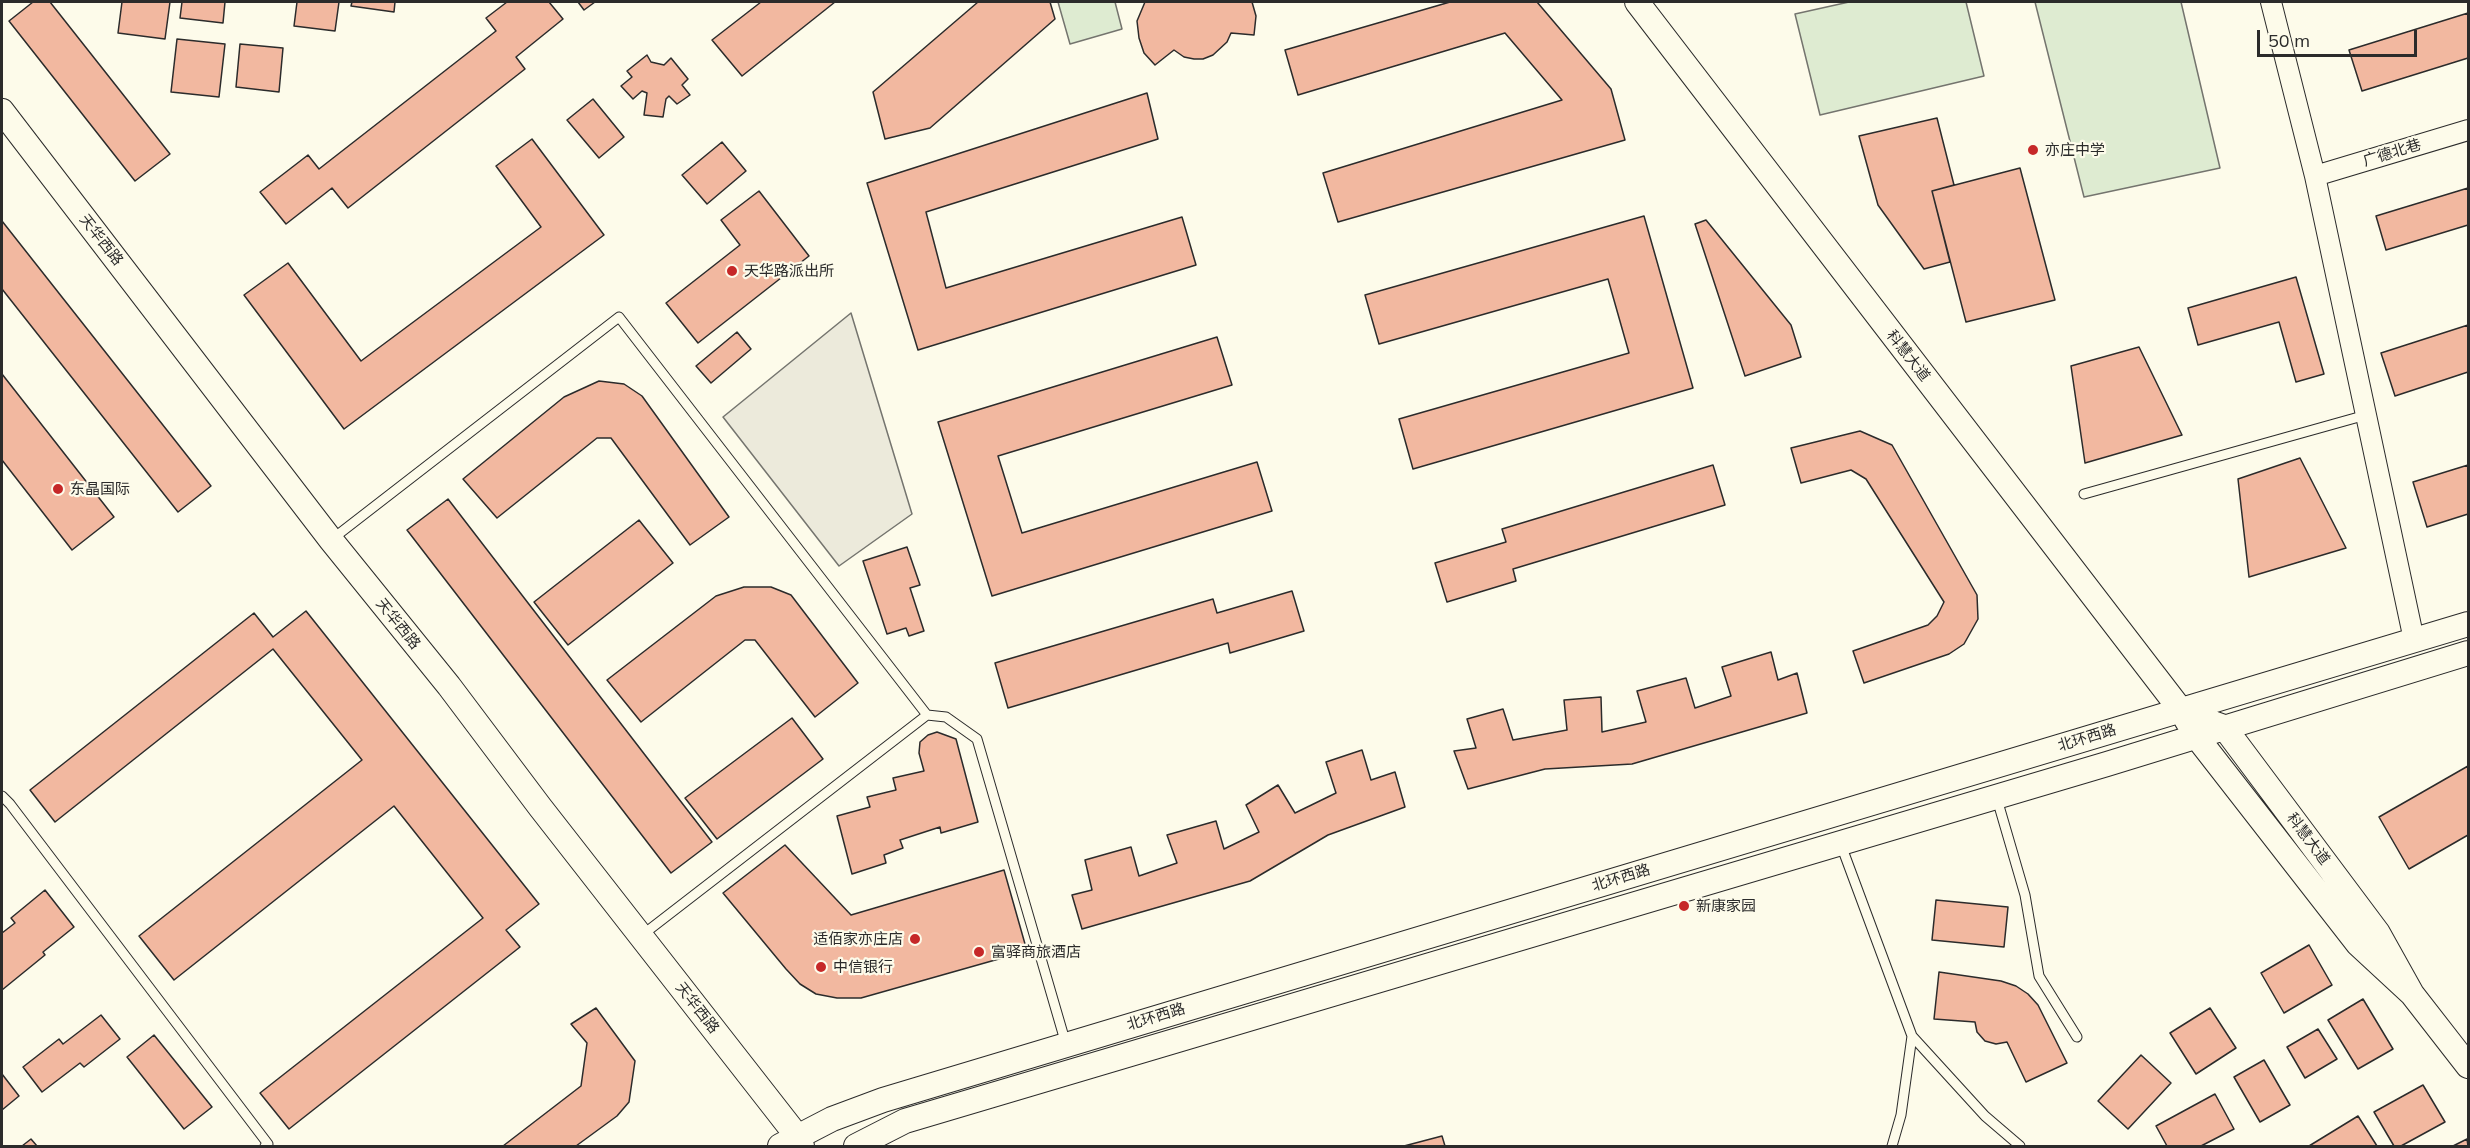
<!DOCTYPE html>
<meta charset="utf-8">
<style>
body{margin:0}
#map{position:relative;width:2470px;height:1148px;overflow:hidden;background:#fdfbea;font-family:Mulish,sans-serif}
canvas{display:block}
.frame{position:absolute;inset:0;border:3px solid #2b2b2b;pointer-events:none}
.scale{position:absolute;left:2257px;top:30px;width:160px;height:27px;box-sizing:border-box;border:3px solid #2b2b2b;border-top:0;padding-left:8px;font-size:18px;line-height:21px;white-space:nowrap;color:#2b2b2b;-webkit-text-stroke:4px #fdfbea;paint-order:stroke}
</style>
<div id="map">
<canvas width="2470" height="1148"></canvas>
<div class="frame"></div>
<div class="scale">50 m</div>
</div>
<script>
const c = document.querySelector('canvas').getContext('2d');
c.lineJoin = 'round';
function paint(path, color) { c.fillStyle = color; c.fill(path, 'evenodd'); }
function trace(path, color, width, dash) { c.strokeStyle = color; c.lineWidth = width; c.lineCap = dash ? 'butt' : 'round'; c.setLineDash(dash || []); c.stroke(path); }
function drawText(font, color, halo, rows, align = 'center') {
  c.font = font + ' Mulish,"Noto Sans SC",sans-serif'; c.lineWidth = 4.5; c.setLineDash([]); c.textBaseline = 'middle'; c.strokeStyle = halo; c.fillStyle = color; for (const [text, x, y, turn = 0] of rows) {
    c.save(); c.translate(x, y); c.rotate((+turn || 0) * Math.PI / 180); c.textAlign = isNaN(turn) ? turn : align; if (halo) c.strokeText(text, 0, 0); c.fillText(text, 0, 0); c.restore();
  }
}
const green = new Path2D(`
 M1058,2H1115L1122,29L1070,44Z
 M1849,2H1966L1984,76L1820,115L1795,14Z
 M2035,2H2181L2220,168L2084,197Z`);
paint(green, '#deebd1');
trace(green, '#74746e', 1.5);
const parking = new Path2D(`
 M851,313L912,514L839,566L723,417Z`);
paint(parking, '#eceadb');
trace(parking, '#74746e', 1.5);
const building = new Path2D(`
 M33,2H50L170,154L135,181L9,21Z
 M122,2H170L165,39L118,33Z
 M182,2H225L223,23L180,18Z
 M297,2H339L335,31L294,26Z
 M352,2H395L394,12L351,6Z
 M507,2H549L563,19L516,57L525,69L348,208L332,188L286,224L260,192L308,155L319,169L496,31L486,18Z
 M578,2H595L584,10Z
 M761,2H835L742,76L712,40Z
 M978,2H1050L1055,19L930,128L885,139L873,92Z
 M1145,2H1252L1256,16L1254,35L1231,33L1227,42L1213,55L1203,59H1194L1184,57L1174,50L1155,65L1144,53L1139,38L1137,21Z
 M1450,2H1537L1611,89L1625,140L1338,222L1323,173L1562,100L1505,33L1298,95L1285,50Z
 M2468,13V58L2362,91L2349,50Z
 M177,39L225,44L219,97L171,92Z
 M240,44L283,48L279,92L236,87Z
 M647,55L651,62L664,65L671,58L688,79L682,85L690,95L677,104L669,96L666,99L663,117L644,115L647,93L642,91L633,99L621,86L632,77L627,71Z
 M1147,93L1158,139L926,212L946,288L1182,217L1196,265L918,350L867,183Z
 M593,99L624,137L599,158L567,120Z
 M1937,118L1954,185L1932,191L1950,262L1924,269L1878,205L1859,136Z
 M532,139L604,235L344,429L244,295L288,263L361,361L541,227L496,166Z
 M722,142L746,171L707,204L682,175Z
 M2020,168L2055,300L1966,322L1932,191Z
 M2468,188V225L2386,250L2376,216Z
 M759,191L809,256L698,343L666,303L740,245L721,220Z
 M1644,216L1693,388L1413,469L1399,419L1629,353L1608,279L1379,344L1365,295Z
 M1706,220L1791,325L1801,357L1745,376L1695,224Z
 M2,221L211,486L178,512L2,289Z
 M2296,277L2324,374L2296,382L2279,322L2198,345L2188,308Z
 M2468,325V372L2395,396L2381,353Z
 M737,332L751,349L711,383L696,366Z
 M1217,337L1232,385L998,456L1022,533L1257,462L1272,511L992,596L938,422Z
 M2139,347L2182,435L2085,463L2071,366Z
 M2,374L114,517L72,550L2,460Z
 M599,381L624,384L642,396L729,517L690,545L611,438H597L497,518L463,479L564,397Z
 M1860,431L1892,445L1977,595L1978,619L1964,644L1949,654L1864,683L1853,651L1928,625L1937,616L1944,602L1866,479L1851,470L1801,483L1791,448Z
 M2300,458L2346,548L2249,577L2238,479Z
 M1713,465L1725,505L1513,569L1516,581L1447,602L1435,563L1506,542L1502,529Z
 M2468,465V514L2427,527L2413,482Z
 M448,499L712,842L671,873L407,530Z
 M639,520L673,563L568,645L534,602Z
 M907,547L920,585L910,588L924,631L909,636L906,628L887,634L863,561Z
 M744,587H771L791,595L858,683L815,717L755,640H745L641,722L607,680L716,596Z
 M1292,591L1304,631L1230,653L1228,643L1008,708L995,663L1213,599L1217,613Z
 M306,611L539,904L506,930L520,947L289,1129L260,1093L483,918L394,806L174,980L139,936L362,760L273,649L55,822L30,790L254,613L273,637Z
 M1771,652L1778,680L1797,673L1807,713L1632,764L1545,769L1468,789L1454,751L1476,748L1467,719L1503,709L1513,740L1567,730L1564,700L1601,697L1602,732L1646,722L1637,691L1686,678L1695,708L1731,696L1722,667Z
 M792,718L823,759L717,839L685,798Z
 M937,732L956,739L978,822L941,833L940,827L900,840L903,848L884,855L886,863L852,874L837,816L870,807L867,797L896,790L893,778L924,771L919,753L920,742L928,735Z
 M1362,750L1371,780L1395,772L1405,807L1328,835L1250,881L1082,929L1072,895L1092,890L1085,860L1131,847L1139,876L1177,863L1167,835L1216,821L1224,849L1259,832L1246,805L1278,785L1295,813L1336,793L1326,762Z
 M2468,766V835L2409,869L2379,817Z
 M785,845L851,915L1004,870L1027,951L861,998H837L816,994L800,984L786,969L723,893Z
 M45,890L74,927L43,952L45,955L2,990V933L15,923L11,918Z
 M1936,900L2008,907L2004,947L1932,940Z
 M2309,945L2332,985L2284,1013L2261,973Z
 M1939,972L2001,981L2016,986L2028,994L2038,1005L2067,1063L2026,1082L2007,1042L1996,1044L1985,1041L1977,1032L1975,1022L1934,1019Z
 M2363,999L2393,1049L2358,1069L2328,1020Z
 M596,1008L635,1061L629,1102L617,1116L576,1146H503L581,1086L587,1043L571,1024Z
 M2210,1008L2236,1048L2196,1074L2170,1033Z
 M101,1015L120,1039L84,1067L80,1063L42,1092L23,1067L59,1039L63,1044Z
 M2318,1029L2337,1059L2305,1078L2287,1047Z
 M154,1035L212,1107L184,1129L127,1057Z
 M2141,1055L2171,1083L2128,1129L2098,1101Z
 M2264,1060L2290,1105L2260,1122L2234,1077Z
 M2,1074L19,1096L2,1110Z
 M2423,1085L2445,1122L2401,1146H2394L2374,1112Z
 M2215,1094L2234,1129L2201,1146H2167L2156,1126Z
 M2358,1116L2377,1146H2309Z
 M1442,1136L1445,1146H1404Z
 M31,1139L37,1146H22Z
 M2467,1139L2468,1146H2453Z`);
paint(building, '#f2b8a0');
trace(building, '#2b2b2b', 1.5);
const service = new Path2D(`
 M2084,494L2366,415
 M331,540L619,317L927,715L946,717L977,739L1066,1044
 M2,796L10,804L268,1144L265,1146
 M1997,799L2025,895L2039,976L2077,1037
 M1841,845L1912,1036
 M641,936L927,715
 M1892,1146L1901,1115L1912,1036L1985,1116L2020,1146`);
const minor = new Path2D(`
 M2271,2L2315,176L2414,640
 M2315,176L2468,130`);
const tertiary = new Path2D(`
 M1637,2L2180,709L2196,736L2358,944L2412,994
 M2,111L331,540L449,686L540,807L797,1136L802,1146
 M2210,722L2224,727L2378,933L2412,994L2468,1066
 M780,1146L832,1119L883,1100L2468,624
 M856,1146L905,1121L2107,764L2468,653`);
trace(service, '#2b2b2b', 11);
trace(minor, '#2b2b2b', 22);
trace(tertiary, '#2b2b2b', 26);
trace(service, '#fdfbea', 9);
trace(minor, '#fdfbea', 20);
trace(tertiary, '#fdfbea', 24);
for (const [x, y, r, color] of [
 [2033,150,6,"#c62828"],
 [732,271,6,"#c62828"],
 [58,489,6,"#c62828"],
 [1684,906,6,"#c62828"],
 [915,939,6,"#c62828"],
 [979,952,6,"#c62828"],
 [821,967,6,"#c62828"]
]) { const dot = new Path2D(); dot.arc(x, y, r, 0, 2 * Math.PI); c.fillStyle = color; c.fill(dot); trace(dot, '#fdfbea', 2); }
drawText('15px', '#2b2b2b', '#fdfbea', [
 ["亦庄中学",2045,150],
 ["天华路派出所",744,271],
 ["东晶国际",70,489],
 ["新康家园",1696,906],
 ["适佰家亦庄店",903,939,"right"],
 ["富驿商旅酒店",991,952],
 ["中信银行",833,967]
], 'left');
drawText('15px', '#2b2b2b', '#fdfbea', [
 ["广德北巷",2392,153,-17],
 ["天华西路",101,240,52],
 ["科慧大道",1908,356,52],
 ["天华西路",398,624,51],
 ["北环西路",2087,738,-17],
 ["科慧大道",2308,839,53],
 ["北环西路",1621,878,-17],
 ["天华西路",697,1008,52],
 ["北环西路",1156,1017,-17]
]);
</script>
